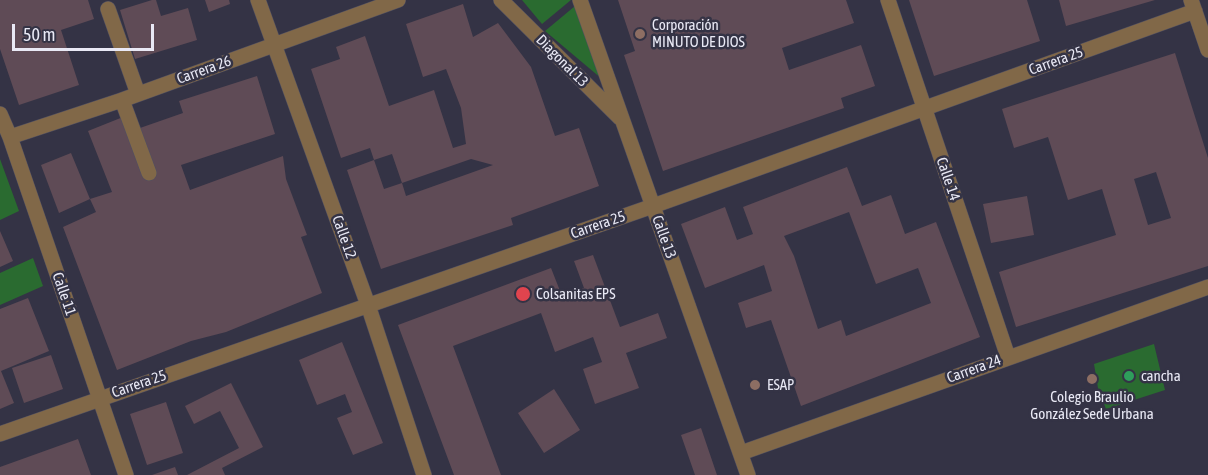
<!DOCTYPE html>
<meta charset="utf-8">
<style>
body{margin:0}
#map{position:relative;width:1208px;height:475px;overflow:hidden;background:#343345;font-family:"Asap Condensed",sans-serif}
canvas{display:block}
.scale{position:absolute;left:12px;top:24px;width:142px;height:27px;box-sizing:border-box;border:3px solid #e9e9f5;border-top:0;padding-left:8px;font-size:18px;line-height:21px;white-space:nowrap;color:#e9e9f5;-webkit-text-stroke:4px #343345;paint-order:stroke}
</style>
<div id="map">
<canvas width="1208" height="475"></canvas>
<div class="scale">50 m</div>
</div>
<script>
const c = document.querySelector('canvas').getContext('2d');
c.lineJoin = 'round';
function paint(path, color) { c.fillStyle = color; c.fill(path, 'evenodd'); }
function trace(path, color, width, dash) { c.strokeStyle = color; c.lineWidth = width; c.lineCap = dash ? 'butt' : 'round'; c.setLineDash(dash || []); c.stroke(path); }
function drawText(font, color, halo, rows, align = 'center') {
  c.font = font + ' "Asap Condensed",sans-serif'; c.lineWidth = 5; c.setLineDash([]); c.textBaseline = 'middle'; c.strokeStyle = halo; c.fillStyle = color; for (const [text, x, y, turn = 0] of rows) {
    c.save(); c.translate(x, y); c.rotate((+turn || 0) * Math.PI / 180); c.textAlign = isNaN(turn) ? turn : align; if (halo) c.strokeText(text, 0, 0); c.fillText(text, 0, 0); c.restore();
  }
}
paint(new Path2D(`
 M522,0H571L542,24Z
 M575,6L602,79L545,31Z
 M0,159L19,211L0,220Z
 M33,258L43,286L0,305V273Z
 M1154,344L1165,390L1106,409L1098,388L1094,364Z`), '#2a6b30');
paint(new Path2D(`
 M0,0H88L94,19L61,30L79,85L19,105L0,49Z
 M152,0H156L161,16L188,8L197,40L135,59L120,10Z
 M205,0H229L230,4L209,12Z
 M618,0H846L854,23L782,48L789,70L861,45L875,86L841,98L844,108L663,171L624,55L635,51Z
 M909,0H1027L1040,41L934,76Z
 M1059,0H1155L1066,26Z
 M463,4L473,37L498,23L531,67L555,136L579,128L599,186L511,218L513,225L381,269L347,170L374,160L370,148L341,158L311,69L340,59L336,47L365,36L389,106L434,90L453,148L466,144L461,108L446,69L423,77L406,24ZM392,154L402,183L471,159L493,165L406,196L402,183L384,189L374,160Z
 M1175,53L1208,158V266L1016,327L999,272L1116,235L1102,189L1068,200L1048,137L1014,148L1002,109ZM1156,172L1171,218L1148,225L1134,179Z
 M257,76L275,134L181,165L190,190L283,156L286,179L307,235L301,237L322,293L226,332L191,341L117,370L63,227L96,212L90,199L112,192L88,131L123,117L140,128L183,113L179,101Z
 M71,153L90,199L59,213L41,165Z
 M847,167L862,206L891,195L905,234L936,222L980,337L801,406L771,320L746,328L738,303L772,291L764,265L705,288L681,224L725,207L737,240L753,234L743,207ZM849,212L876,284L918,268L931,303L846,336L841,320L818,329L794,256L784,236Z
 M1027,196L1034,235L991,243L983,204Z
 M0,231L13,261L0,267Z
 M593,255L620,327L658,313L667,338L626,353L639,388L595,404L583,369L602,362L593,337L555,352L541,313L453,346L501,475H454L398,325L551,268L562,296L584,288L574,261Z
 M28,298L49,351L1,371L14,403L0,409V309Z
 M342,342L383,443L353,455L337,418L352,412L345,394L317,405L299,360Z
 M51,355L63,389L24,403L12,368Z
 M231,383L263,447L222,468L225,475H187L239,448L220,411L194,424L185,406Z
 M554,389L580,430L544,453L518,413Z
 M166,402L183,453L147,465L130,414Z
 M701,428L717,475H695L681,435Z
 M78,439L91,475H0V467Z
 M175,467L178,475H152Z`), '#5f4b56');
const minor = new Path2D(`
 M258,0L368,305L424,475
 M501,0L620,118
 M580,0L748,475
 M888,0L1008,357
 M1191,0L1208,50
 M108,9L138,94
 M122,100L149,173
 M0,114L10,137L126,475
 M10,137L122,100L398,0
 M0,434L653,206L1195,11
 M741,453L1208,287`);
trace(minor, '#515061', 16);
trace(minor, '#816848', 15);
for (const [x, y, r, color] of [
 [640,34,6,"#8d6e63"],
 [523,294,8,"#e0444e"],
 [1129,376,6,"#2e9e5b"],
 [1092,379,6,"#8d6e63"],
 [755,385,6,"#8d6e63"]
]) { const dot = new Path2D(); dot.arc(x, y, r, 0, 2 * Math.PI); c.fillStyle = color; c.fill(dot); trace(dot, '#343345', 2); }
drawText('15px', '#e9e9f5', '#343345', [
 ["Corporación",652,25],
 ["MINUTO DE DIOS",652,42],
 ["Colsanitas EPS",536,294],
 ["cancha",1141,376],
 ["ESAP",767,385],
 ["Colegio Braulio",1092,397,"center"],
 ["González Sede Urbana",1092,414,"center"]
], 'left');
drawText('15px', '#e9e9f5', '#343345', [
 ["Diagonal 13",562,61,45],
 ["Carrera 25",1056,61,-20],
 ["Carrera 26",204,70,-20],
 ["Calle 14",948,179,71],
 ["Carrera 25",598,225,-19],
 ["Calle 12",344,237,70],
 ["Calle 13",664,237,70],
 ["Calle 11",64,294,71],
 ["Carrera 24",974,369,-20],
 ["Carrera 25",139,384,-19]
]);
</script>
